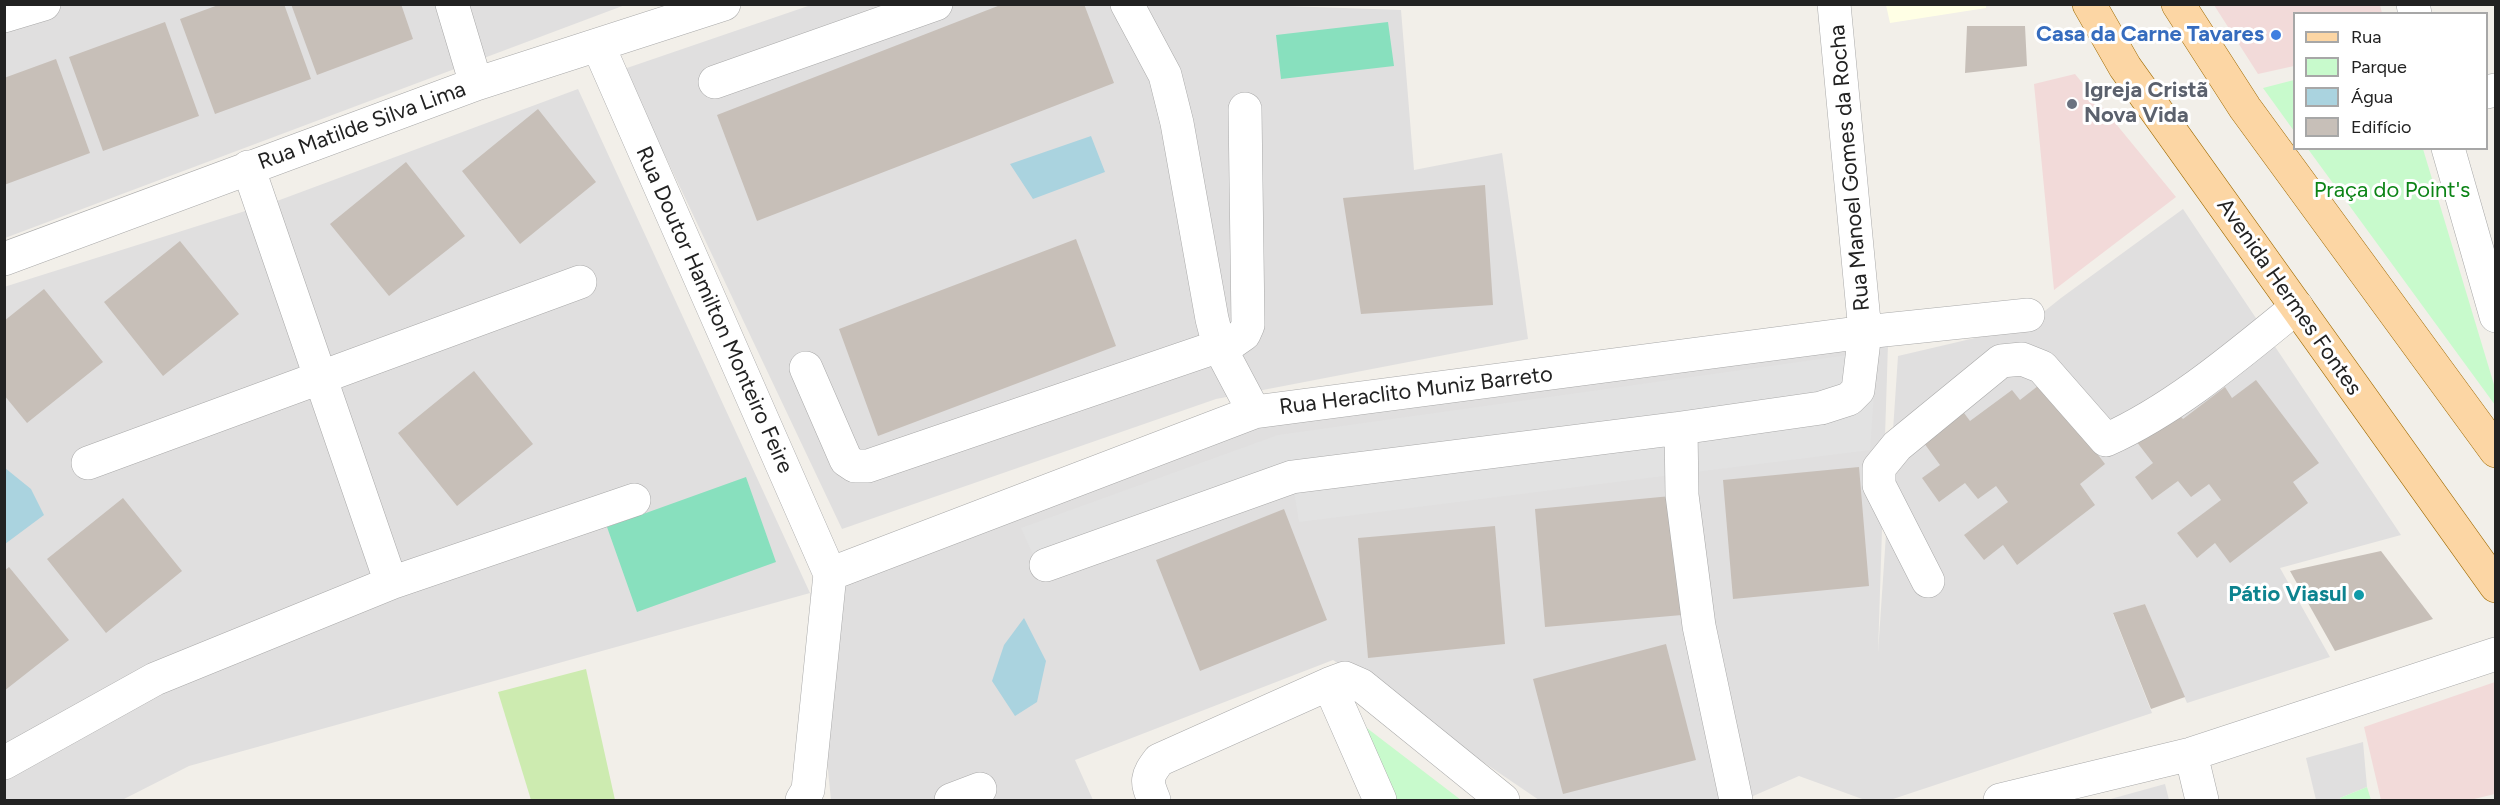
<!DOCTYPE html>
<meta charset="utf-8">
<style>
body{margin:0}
#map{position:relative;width:2500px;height:805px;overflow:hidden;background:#f2efe9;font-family:Figtree,sans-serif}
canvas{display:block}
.frame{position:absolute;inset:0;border:6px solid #222;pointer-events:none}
.legend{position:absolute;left:2293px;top:12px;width:195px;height:138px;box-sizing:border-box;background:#fff;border:2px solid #a7a7a7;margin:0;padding:8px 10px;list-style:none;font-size:18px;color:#222}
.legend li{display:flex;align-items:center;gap:12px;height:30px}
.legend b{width:30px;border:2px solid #a7a7a7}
</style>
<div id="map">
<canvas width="2500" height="805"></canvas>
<div class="frame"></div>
<ul class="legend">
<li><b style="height:8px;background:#fcd6a4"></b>Rua</li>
<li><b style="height:16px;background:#c8facc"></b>Parque</li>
<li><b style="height:16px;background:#aad3df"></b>Água</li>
<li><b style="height:16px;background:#c7bfb8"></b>Edifício</li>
</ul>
</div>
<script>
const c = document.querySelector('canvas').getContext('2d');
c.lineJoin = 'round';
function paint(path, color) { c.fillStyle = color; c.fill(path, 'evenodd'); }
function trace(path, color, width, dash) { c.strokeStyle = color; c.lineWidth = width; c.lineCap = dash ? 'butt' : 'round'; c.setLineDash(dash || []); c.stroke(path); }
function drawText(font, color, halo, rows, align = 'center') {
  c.font = font + ' Figtree,sans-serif'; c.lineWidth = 6; c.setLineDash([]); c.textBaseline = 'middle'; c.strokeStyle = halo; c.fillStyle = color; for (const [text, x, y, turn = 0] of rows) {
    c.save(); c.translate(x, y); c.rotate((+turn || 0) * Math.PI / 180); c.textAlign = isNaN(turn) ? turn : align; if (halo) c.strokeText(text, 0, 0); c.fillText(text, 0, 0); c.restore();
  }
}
paint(new Path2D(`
 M1227,4L1401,10L1414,170L1502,153L1528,339L1216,399L842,529L624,69L811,5Z
 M5,5H625L5,238Z
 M578,89L810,593L1280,419L1888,344L1878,653L1898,356L2026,326L2061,298L2183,209L2401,535L2280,568L2330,657L2187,703L2145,604L2113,614L2152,713L1890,800H1865L1799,776L1744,800H1539L1333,660L1075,760L1093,800H831L810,593L189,766L122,800H5L4,287L277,201Z
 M2363,742L2367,787L2340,798L2341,800H2316L2306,758Z
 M2165,784L2169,800H2107Z`), '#e0dfdf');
paint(new Path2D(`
 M2214,5H2380L2382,13L2294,14V66L2258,74Z
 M2075,74L2176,197L2054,290L2034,84Z
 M2495,682V794L2470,800H2381L2364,727Z`), '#f2dad9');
paint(new Path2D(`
 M1986,5V8L1890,23L1886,5Z`), '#ffffe5');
paint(new Path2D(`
 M586,669L615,800H531L498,692Z`), '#cdebb0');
paint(new Path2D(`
 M2294,80V131L2263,88Z
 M2308,149H2423L2495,388V405Z
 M1342,709L1461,800H1383Z
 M2367,787L2371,800H2341L2340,798Z`), '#c8facc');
paint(new Path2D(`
 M1388,22L1394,66L1281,79L1276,35Z
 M746,477L776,562L637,612L607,527Z`), '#88e0be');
paint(new Path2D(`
 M1877,351L1870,450L1299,522L1294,491L1044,579L1021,528L1278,435Z`), '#e2e2e2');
paint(new Path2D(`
 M1091,136L1105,172L1033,199L1010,164Z
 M5,468L31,489L44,515L5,544Z
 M1024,618L1046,661L1037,702L1015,716L992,681L1004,645Z`), '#aad3df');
paint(new Path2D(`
 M221,4H284L311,79L215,114L180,19Z
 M291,4H401L413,39L317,75Z
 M1003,4H1084L1114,83L757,221L717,115Z
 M165,22L199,116L103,151L69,57Z
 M1967,26H2025L2027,66L1965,73Z
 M56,59L90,153L4,185V78Z
 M538,109L596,182L520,244L462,171Z
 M406,162L465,236L389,296L330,224Z
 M1485,185L1493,305L1361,314L1343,198Z
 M1076,239L1116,346L878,436L839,329Z
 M180,241L239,314L163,376L104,302Z
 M44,289L103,362L27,423L4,395V321Z
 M474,371L533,444L457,506L398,433Z
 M2256,380L2319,463L2293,482L2308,503L2230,563L2215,543L2197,558L2177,533L2221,500L2209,484L2191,497L2178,481L2152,500L2135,477L2153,463L2136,441L2176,411L2183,419L2225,387L2232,398Z
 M2043,382L2105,464L2080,484L2095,505L2017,565L2003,545L1984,560L1964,535L2008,502L1996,486L1978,499L1965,483L1939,502L1922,478L1940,465L1924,443L1964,413L1970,421L2012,390L2020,400Z
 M1859,467L1869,586L1733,599L1723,480Z
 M1671,496L1682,615L1545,627L1535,509Z
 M123,498L182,571L106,633L47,559Z
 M1284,509L1327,620L1200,671L1156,560Z
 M1495,526L1505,644L1368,658L1358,538Z
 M2381,551L2433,619L2335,651L2290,571Z
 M9,567L69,640L4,691V571Z
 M2145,604L2185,697L2151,709L2113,613Z
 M1666,644L1696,760L1563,794L1533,679Z`), '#c7bfb8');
const minor = new Path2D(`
 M452,4L476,84
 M1127,4L1165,75L1177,123L1212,319L1219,346L1254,412
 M2413,4L2415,14
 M4,16L44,4
 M598,45L830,574L808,790L802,800
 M715,82L936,4
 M2486,92L2496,90
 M2448,148L2496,316
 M248,167L391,583
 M4,259L476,84L724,4
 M806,368L846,460L855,466H868L1234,341L1244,334L1248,325L1245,109
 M1681,428L1682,495L1699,626L1736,800
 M88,463L580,282
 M1046,565L1292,477L1681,428L1821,408L1849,399L1858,390L1865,332L1834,4
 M830,574L1254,412L1865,332L2028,315
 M1928,581L1879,485V468L1897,446L2001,361L2022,359L2042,367L2106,440C2175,409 2238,355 2297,307
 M1329,684L1380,800
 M2191,754L2202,800
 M4,763L155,679L391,583L634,500
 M951,800L980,789
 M1154,800C1146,781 1146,777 1159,760L1329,684L1345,678L1361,685L1503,800
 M2000,800L2191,754L2496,654`);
const major = new Path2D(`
 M2089,4L2125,67L2496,586
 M2178,4L2245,108L2496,451`);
trace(minor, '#a9a9a9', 34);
trace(major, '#a06b00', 34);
trace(minor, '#fff', 33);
trace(major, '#fcd6a4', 33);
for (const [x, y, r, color] of [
 [2276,35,6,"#3f7fe0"],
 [2072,104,6,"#6b7280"],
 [2359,595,6,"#0f9aa8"]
]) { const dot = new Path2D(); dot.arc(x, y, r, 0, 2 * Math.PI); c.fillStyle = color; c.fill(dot); trace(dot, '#fff', 2); }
drawText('bold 22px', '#366cbe', '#fff', [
 ["Casa da Carne Tavares",2264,35]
], 'right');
drawText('bold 22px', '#5b616d', '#fff', [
 ["Igreja Cristã",2084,91],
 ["Nova Vida",2084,116]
], 'left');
drawText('22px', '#222', '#fff', [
 ["Rua Matilde Silva Lima",362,126,-20],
 ["Rua Manoel Gomes da Rocha",1850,168,-95],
 ["Avenida Hermes Fontes",2289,297,55],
 ["Rua Doutor Hamilton Monteiro Feire",714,310,66],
 ["Rua Heraclito Muniz Barreto",1416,391,-7]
]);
drawText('22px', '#0c8416', '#fff', [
 ["Praça do Point's",2392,191]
]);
drawText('bold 22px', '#0d838f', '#fff', [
 ["Pátio Viasul",2347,595]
], 'right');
</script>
